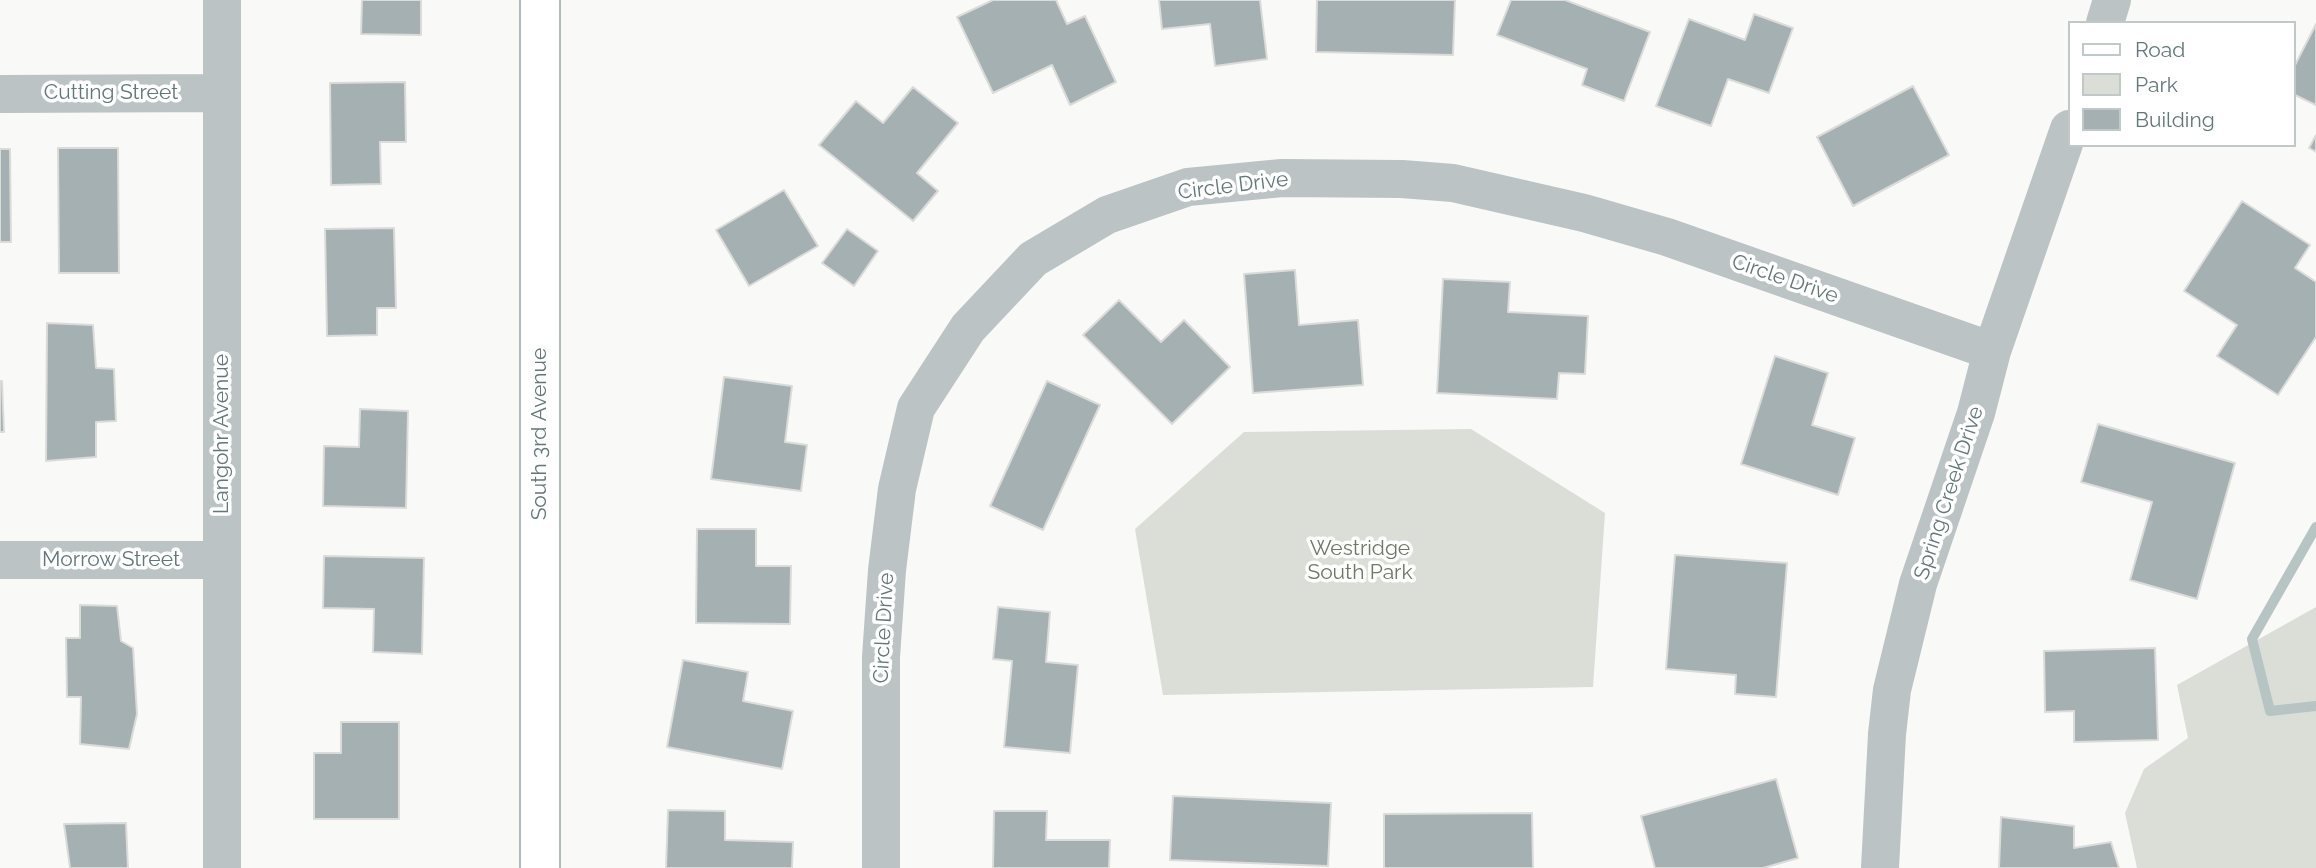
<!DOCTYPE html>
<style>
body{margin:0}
#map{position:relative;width:2316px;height:868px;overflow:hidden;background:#f9f9f8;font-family:Raleway,sans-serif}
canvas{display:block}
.legend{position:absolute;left:2068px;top:21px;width:228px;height:126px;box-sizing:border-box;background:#fff;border:2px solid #c1c8c9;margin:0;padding:9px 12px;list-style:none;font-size:21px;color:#637679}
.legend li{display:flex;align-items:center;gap:14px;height:35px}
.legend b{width:35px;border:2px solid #c1c8c9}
</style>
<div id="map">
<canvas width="2316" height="868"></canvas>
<ul class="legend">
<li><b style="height:9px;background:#fff"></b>Road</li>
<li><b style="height:19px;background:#dbded7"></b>Park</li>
<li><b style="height:19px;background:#a4b0b2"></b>Building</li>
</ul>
</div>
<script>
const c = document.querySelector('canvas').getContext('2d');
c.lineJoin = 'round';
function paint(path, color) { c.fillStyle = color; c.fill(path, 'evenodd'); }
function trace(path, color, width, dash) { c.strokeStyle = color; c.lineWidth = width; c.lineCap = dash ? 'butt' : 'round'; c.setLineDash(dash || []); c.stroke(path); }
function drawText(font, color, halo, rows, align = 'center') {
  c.font = font + ' Raleway,sans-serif'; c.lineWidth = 7; c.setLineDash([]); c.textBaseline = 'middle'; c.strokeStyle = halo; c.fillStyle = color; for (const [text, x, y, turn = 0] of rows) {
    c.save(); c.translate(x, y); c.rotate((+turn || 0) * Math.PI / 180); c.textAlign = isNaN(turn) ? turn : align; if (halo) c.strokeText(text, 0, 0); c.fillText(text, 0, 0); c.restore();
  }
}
paint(new Path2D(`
 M1471,429L1605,513L1593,687L1163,695L1135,529L1244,432Z
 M2316,607V868H2137L2125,813L2144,769L2188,738L2177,685Z`), '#dbded7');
trace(new Path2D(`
 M2316,527L2252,639L2270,711L2316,706`), '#b6c4c4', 10);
const building = new Path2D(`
 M362,0H421V35L361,34Z
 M993,0H1056L1067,24L1085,16L1116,82L1070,105L1052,65L993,93L957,17Z
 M1159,0H1260L1267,59L1215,66L1210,24L1162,29Z
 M1317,0H1455L1453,55L1316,52Z
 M1511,0H1565L1650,32L1624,101L1582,85L1587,69L1497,35Z
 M1754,14L1793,28L1769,93L1728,79L1711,126L1656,106L1689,19L1745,40Z
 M2316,24V105L2293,94V69Z
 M405,82L406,142H380L381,184L331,185L330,83Z
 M1913,86L1949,155L1853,206L1817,137Z
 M913,87L958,123L917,173L938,191L913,221L819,145L856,101L883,123Z
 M2316,135V152L2309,148Z
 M58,148H118L119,273H59Z
 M0,149H10L11,242H0Z
 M784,190L818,246L749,286L716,230Z
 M2242,201L2310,245L2295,268L2316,282V337L2278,395L2217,356L2237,325L2184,291Z
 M394,228L396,308H377V335L327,336L325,229Z
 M847,229L878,251L854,286L822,263Z
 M1295,270L1299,325L1358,320L1363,385L1253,393L1244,274Z
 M1443,279L1510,282L1508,312L1588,316L1585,374L1559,373L1557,399L1437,393Z
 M1119,300L1161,342L1184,320L1230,367L1172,424L1083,335Z
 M47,323L93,325L96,368L114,369L116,421L96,422V457L46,461Z
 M1775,356L1828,373L1812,425L1855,438L1838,495L1741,464Z
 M724,377L792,386L785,442L807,445L801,491L711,479Z
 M0,381H2L4,432H0Z
 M1047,381L1100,405L1043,530L990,506Z
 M360,409L408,411L406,508L323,506L324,446L359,447Z
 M2098,424L2235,463L2197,599L2130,580L2152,502L2081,482Z
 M697,529H756V566H791L790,624L696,623Z
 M1675,555L1787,563L1776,697L1735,694L1736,675L1666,669Z
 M324,556L424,558L422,654L373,652L374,609L323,608Z
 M80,605L117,606L121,641L133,648L137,714L129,749L80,744L81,697H67L66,638H80Z
 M998,607L1050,612L1046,662L1078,665L1070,753L1004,747L1012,661L993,659Z
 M2155,648L2158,740L2074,742V711L2045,712L2044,651Z
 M683,660L748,672L743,701L793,711L782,769L667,747Z
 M341,722H399V819H314V753H341Z
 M1776,779L1798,858L1763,868H1655L1641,816Z
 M1173,796L1331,803L1328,866L1170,860Z
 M668,810L725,811V840L793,842L792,868H666Z
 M994,811H1047L1046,840H1110L1109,868H993Z
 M1532,813L1533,868H1384V814Z
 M2001,817L2074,826V848L2111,842L2119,868H1999Z
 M126,823L128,868H70L64,824Z`);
paint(building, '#a4b0b2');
trace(building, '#dbdbda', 2);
const major = new Path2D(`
 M540,0V868`);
trace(major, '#b3b9bb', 42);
trace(new Path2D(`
 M2105,23L2112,0
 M0,94L222,93
 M0,560H222
 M222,868V0
 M881,868V657L887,570L897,489L916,408L968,328L1033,259L1107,215L1188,187L1282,178L1402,179L1453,183L1584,213L1667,237L1992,351
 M1880,868L1887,734L1892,690L1918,584L1976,413L1992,351L2069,129`), '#bcc3c4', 38);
trace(major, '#fff', 38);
drawText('21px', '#637679', '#fff', [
 ["Cutting Street",111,93],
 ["Circle Drive",1233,186,-7],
 ["Circle Drive",1785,279,19],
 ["Langohr Avenue",222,434,-90],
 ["South 3rd Avenue",540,434,-90],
 ["Spring Creek Drive",1949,493,-72],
 ["Morrow Street",111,560],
 ["Circle Drive",884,628,-87]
]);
drawText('21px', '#6e7866', '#fff', [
 ["Westridge",1360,549],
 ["South Park",1360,573]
]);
</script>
